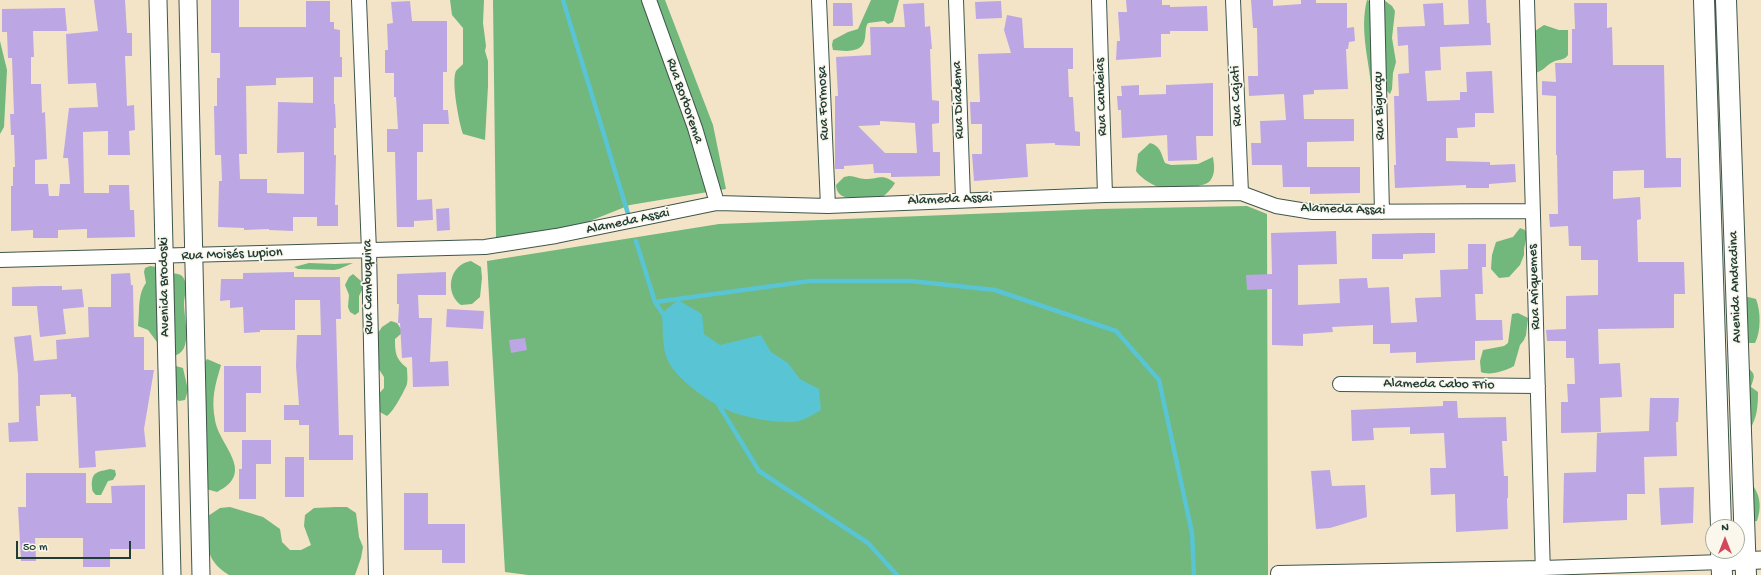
<!DOCTYPE html>
<meta charset="utf-8">
<style>
body{margin:0}
#map{position:relative;width:1761px;height:575px;overflow:hidden;background:#f3e4c8;font-family:"Gochi Hand",sans-serif}
canvas{display:block}
.north{position:absolute;left:1705px;top:519px;width:40px;height:40px;box-sizing:border-box;background:#fbf7ec;border:1px solid #a3ada2;border-radius:50%;rotate:0deg;font-size:11px;font-weight:700;line-height:16px;text-align:center;color:#1f3d34}
.north::after{content:'';display:block;margin:auto;width:14px;height:18px;background:#d1495b;clip-path:polygon(50% 0,100% 100%,50% 72%,0 100%)}
.scale{position:absolute;left:16px;top:541px;width:115px;height:18px;box-sizing:border-box;border:2px solid #1f3d34;border-top:0;padding-left:5px;font-size:12px;line-height:14px;white-space:nowrap;color:#1f3d34;-webkit-text-stroke:3px #fbf7ec;paint-order:stroke}
</style>
<div id="map">
<canvas width="1761" height="575"></canvas>
<div class="north">N</div>
<div class="scale">50 m</div>
</div>
<script>
const c = document.querySelector('canvas').getContext('2d');
c.lineJoin = 'round';
function paint(path, color) { c.fillStyle = color; c.fill(path, 'evenodd'); }
function trace(path, color, width, dash) { c.strokeStyle = color; c.lineWidth = width; c.lineCap = dash ? 'butt' : 'round'; c.setLineDash(dash || []); c.stroke(path); }
function drawText(font, color, halo, rows, align = 'center') {
  c.font = font + ' "Gochi Hand",sans-serif'; c.lineWidth = 3.5; c.setLineDash([]); c.textBaseline = 'middle'; c.strokeStyle = halo; c.fillStyle = color; for (const [text, x, y, turn = 0] of rows) {
    c.save(); c.translate(x, y); c.rotate((+turn || 0) * Math.PI / 180); c.textAlign = isNaN(turn) ? turn : align; if (halo) c.strokeText(text, 0, 0); c.fillText(text, 0, 0); c.restore();
  }
}
paint(new Path2D(`
 M450,0H484L483,23L486,46L485,51L488,61V86L485,140L463,134C459,123 451,81 456,71C458,69 461,66 463,64V28L452,15Z
 M493,0H665L713,125L726,189L630,205L580,225L496,238Z
 M871,0H899L893,22L888,24L884,21L868,23C865,28 866,32 865,38C863,54 845,51 833,50L832,45L833,40L848,32L858,29Z
 M1367,0L1375,3L1376,90L1372,94C1370,63 1359,31 1367,0Z
 M1384,0L1392,6L1395,11L1392,38L1396,62L1393,73L1392,89L1390,94L1386,90Z
 M1544,25L1559,30H1568V55C1564,61 1558,59 1553,62C1546,65 1544,71 1535,73V31Z
 M0,41L7,70L4,127L0,134Z
 M1150,143C1161,146 1161,154 1165,163L1171,165L1198,164L1213,157C1214,165 1216,173 1210,181C1203,189 1166,189 1156,186C1149,183 1140,177 1136,171L1138,154Z
 M849,176C855,176 859,179 865,179C880,179 882,173 895,183C892,188 887,194 882,197C877,198 871,197 866,198C854,198 837,201 836,185L844,177Z
 M1247,206L1267,214L1268,575H528L505,572L487,261L719,224L1098,209Z
 M1520,228L1525,230L1527,234L1524,249V255L1520,265L1509,277L1499,278L1491,269L1492,255L1496,242L1513,237Z
 M471,261L481,267L482,278L480,297L472,304L461,305C445,294 448,265 471,261Z
 M309,263L335,264L353,263L339,269L334,270L298,269L294,267Z
 M150,266L156,267L158,304L157,320L159,337L157,342L148,330L138,326C140,312 137,295 146,283L144,272L145,268Z
 M169,272C174,274 180,273 183,277C189,286 184,295 184,304C184,319 194,353 173,356Z
 M353,274L361,281L364,286L359,296V312L355,315L350,312L348,307L349,295L345,285L349,277Z
 M1744,296L1756,299C1761,311 1761,332 1755,343H1749L1744,340Z
 M1518,313L1528,318L1526,335L1524,340L1520,345L1514,366C1505,371 1490,376 1481,372L1480,361L1483,350L1504,346L1508,343L1512,314Z
 M391,321L397,323L403,332L395,339C395,354 396,359 407,368C407,373 408,379 407,384C404,392 393,412 387,416L378,411L376,397L384,388V377L378,368L376,336L382,327Z
 M207,359L221,365C215,386 211,398 215,420C219,446 257,472 217,492L206,489L201,368Z
 M172,365L183,368L188,390L185,400L179,401L175,398Z
 M1749,369C1757,375 1753,379 1751,387L1758,392C1758,406 1757,418 1750,429L1745,372Z
 M110,469L115,470L116,475L113,480L108,481L101,495H96C93,492 92,491 92,487C91,471 98,472 110,469Z
 M1749,486L1754,487C1761,498 1761,509 1757,521L1751,522Z
 M230,507L263,517L280,529L282,542L290,550H301L311,545L304,526L305,515L314,508L336,507H347L356,513L359,537L363,547L361,558L355,575H229C203,559 208,543 208,516L220,508Z`), '#72b77b');
paint(new Path2D(`
 M678,300L702,314L704,334L720,345L761,335L771,352L788,363L800,379L819,389L821,410C814,414 806,419 799,421C784,425 747,418 732,412C711,404 673,378 666,356C662,343 663,326 662,313Z`), '#59c4d4');
trace(new Path2D(`
 M563,0L629,217
 M636,241L655,302L665,317
 M655,302L810,281H911L995,290L1116,331L1159,380L1192,533L1194,575
 M715,399L759,471L868,543L897,575`), '#59c4d4', 4.5);
paint(new Path2D(`
 M94,0H125L127,33H132V56H125L127,106L134,105L135,130L129,131L130,155H108V131L83,132L84,193H109V185H129L130,210H134L135,237L87,238V229L58,230V238H33V230L11,231V186H13V167H15L14,135H11L10,114H14L12,58H8L7,32H2V9L65,8L67,31H33L34,57H31V84H41L42,113L45,112L47,159L35,160V184H48L49,196H59L60,184H70L68,158H63L69,108L98,107L96,83L68,84L66,34L98,31Z
 M211,0H239V27H306V1H330V22H334V29L340,30V57H342V77H334V104H335L336,128H334V155H336L335,205H338V226H317V217H293V231L269,230V229L244,230V228L218,227L219,181H222L221,155H215L214,106H217V78H220V53H211ZM313,77V103L278,102L277,153L304,152V194L267,193V179H240L239,154H247L246,86L276,85V78Z
 M1126,0H1162V5H1170V7L1207,6L1208,31H1170V34H1161V57L1116,60L1117,41H1120L1118,12H1127Z
 M1251,0H1273V6L1301,4V0H1316V3H1347V28L1354,27L1355,41L1349,42L1348,49H1346L1348,89L1314,90V94L1303,95L1304,119H1354V141L1307,142V167H1360V193L1310,194V187H1283L1282,165H1252L1251,143H1261L1260,121L1286,120L1284,94L1249,96L1248,76H1258L1257,28H1253Z
 M1468,0H1486L1487,23H1490L1491,45L1440,47L1441,70L1425,71L1427,101L1460,100V92H1467L1466,72L1492,71L1494,113H1475V127L1457,128L1458,138H1446V161L1490,162V165L1515,164L1516,182L1489,184V188H1466V185L1395,188L1394,165H1396L1394,96H1399L1398,74L1409,73L1408,45L1398,46L1397,27L1425,26L1423,4L1443,3L1444,25L1469,24Z
 M410,1L412,21H447V72H443V110H448L449,124H423V152H417V200L432,199L433,220L414,221V227H397L395,152H387V129H398L396,97H394V73H385V50H388L387,24L393,23L391,2Z
 M1001,1L1002,18L976,19L975,2Z
 M833,3H852L853,26H833Z
 M924,3L925,27L930,26L932,49H930L932,100L939,101V123L932,124L933,152H940V176L891,177V173H874L873,164L844,166V169H835V96H838L836,57L871,55L870,27H905L903,4ZM880,121L915,123L917,153H885L858,126L880,125Z
 M1574,3H1607V28L1612,27L1613,65H1664L1666,158H1681V187L1644,188V170L1613,171V199L1640,197L1641,219L1637,220L1638,262H1684L1685,294H1674V328L1598,329L1599,364L1620,363L1622,397L1600,398L1601,432L1561,433V402H1568L1567,384H1575L1574,358H1566V341H1547L1546,330L1566,329V296L1598,295V260H1581V246H1569L1568,226L1550,227L1549,214H1558L1557,155H1556V96L1542,95V81L1556,82L1555,63H1572V29H1575Z
 M1007,15L1022,18L1024,48H1073V69H1068L1069,97H1073L1075,131L1080,132V146L1055,145V143L1026,144L1028,177L974,181L972,154H982V124H971L970,102H980L978,54L1011,53L1004,30Z
 M1213,83V136H1196L1197,160L1168,161L1167,135L1122,138L1121,110H1118L1117,96H1122L1121,86L1139,85V95L1166,94V85Z
 M449,208L450,230L437,231L436,209Z
 M1336,231L1337,264L1298,265V305L1340,303L1339,279L1367,278L1368,288L1389,287L1391,323L1417,322L1415,298L1441,297L1440,270L1468,269V244H1486V267H1482L1483,294H1475L1476,320H1502L1503,340L1475,341V360L1416,363V352L1390,353V344H1373V325L1332,327L1333,332L1303,334V346L1272,345V289L1247,290L1246,275L1272,274L1271,233Z
 M1421,233H1435V253L1403,254V259H1372V234Z
 M294,272V277H340L341,319H336L339,435H353V460H309V425H299V420H284V405H299L296,366L297,335H321L320,300H295V330H260V332L244,333L243,307L230,308V300L220,301L221,279H243V273Z
 M446,272V295H418L419,318H432L430,362L448,361L449,386L413,387L412,357L402,358L400,323H398L399,304H397V274Z
 M130,273L131,285H133L134,337H144V370H154L144,429L146,447L95,451L96,467L79,468L76,397H71V394L40,395V406H36L38,441L9,442L8,423L19,422L18,374L14,337L31,335L34,361L57,359L56,340L89,337L88,307H111V274Z
 M42,286H62V290L82,289L84,307L63,309L66,334L40,337L37,306H12V287Z
 M447,309L484,311L483,329L446,327Z
 M525,338L527,350L511,353L509,340Z
 M224,366H261V393H246V432H224Z
 M1650,398H1679L1678,422H1676L1677,456L1644,457L1645,494H1627V520L1563,523L1564,473L1596,472L1597,433L1649,431Z
 M1443,401H1457L1458,418L1506,417L1507,441H1502L1504,476H1508V498H1507L1508,529L1456,532L1455,494L1431,495L1430,468H1446L1444,433L1410,434V427L1373,428L1374,440L1352,441L1351,410L1443,406Z
 M242,440H271V464H256V499H239V469H242Z
 M285,457H304V497H285Z
 M1330,470L1332,486L1365,485L1367,517L1330,528L1316,529L1311,471Z
 M26,473H86V503H112L111,486L145,485V549H110V567H83V538H35L36,561H21L18,507H26Z
 M1694,487L1693,523L1661,525L1659,488Z
 M404,493H428V524H465V563H442V550H404Z`), '#bda6e4');
const minor = new Path2D(`
 M359,0L369,251L376,575
 M649,0L695,128L717,203
 M819,0L828,206
 M956,0L963,199
 M1099,0L1105,195
 M1233,0L1241,193
 M1377,0L1382,212
 M1527,0L1543,575
 M0,260L485,247L556,236L717,203L828,206L1105,195L1241,193L1276,206L1313,212L1533,211
 M1340,384L1538,386
 M1278,573L1543,568L1722,562`);
const tertiary = new Path2D(`
 M158,0L172,575
 M188,0L201,575
 M1722,562L1761,560`);
const secondary = new Path2D(`
 M1704,0L1721,527
 M1726,0L1746,575
 M1721,551L1722,575`);
trace(minor, '#3f564a', 16);
trace(tertiary, '#3f564a', 19);
trace(secondary, '#3f564a', 22);
trace(minor, '#fff', 14);
trace(tertiary, '#fff', 17);
trace(secondary, '#fff', 20);
drawText('14px', '#1f3d34', '#fbf7ec', [
 ["Rua Cajati",1237,96,-92],
 ["Rua Candeias",1102,97,-92],
 ["Rua Diadema",959,100,-92],
 ["Rua Borborema",684,101,71],
 ["Rua Formosa",824,103,-92],
 ["Rua Biguaçu",1380,106,-92],
 ["Alameda Assai",950,200,-2],
 ["Alameda Assai",1343,210,2],
 ["Alameda Assai",628,222,-12],
 ["Rua Moisés Lupion",232,255,-2],
 ["Avenida Brodoski",165,287,-91],
 ["Rua Cambuquira",369,287,-91],
 ["Rua Ariquemes",1535,287,-92],
 ["Avenida Andradina",1736,287,-92],
 ["Alameda Cabo Frio",1439,385,1]
]);
</script>
